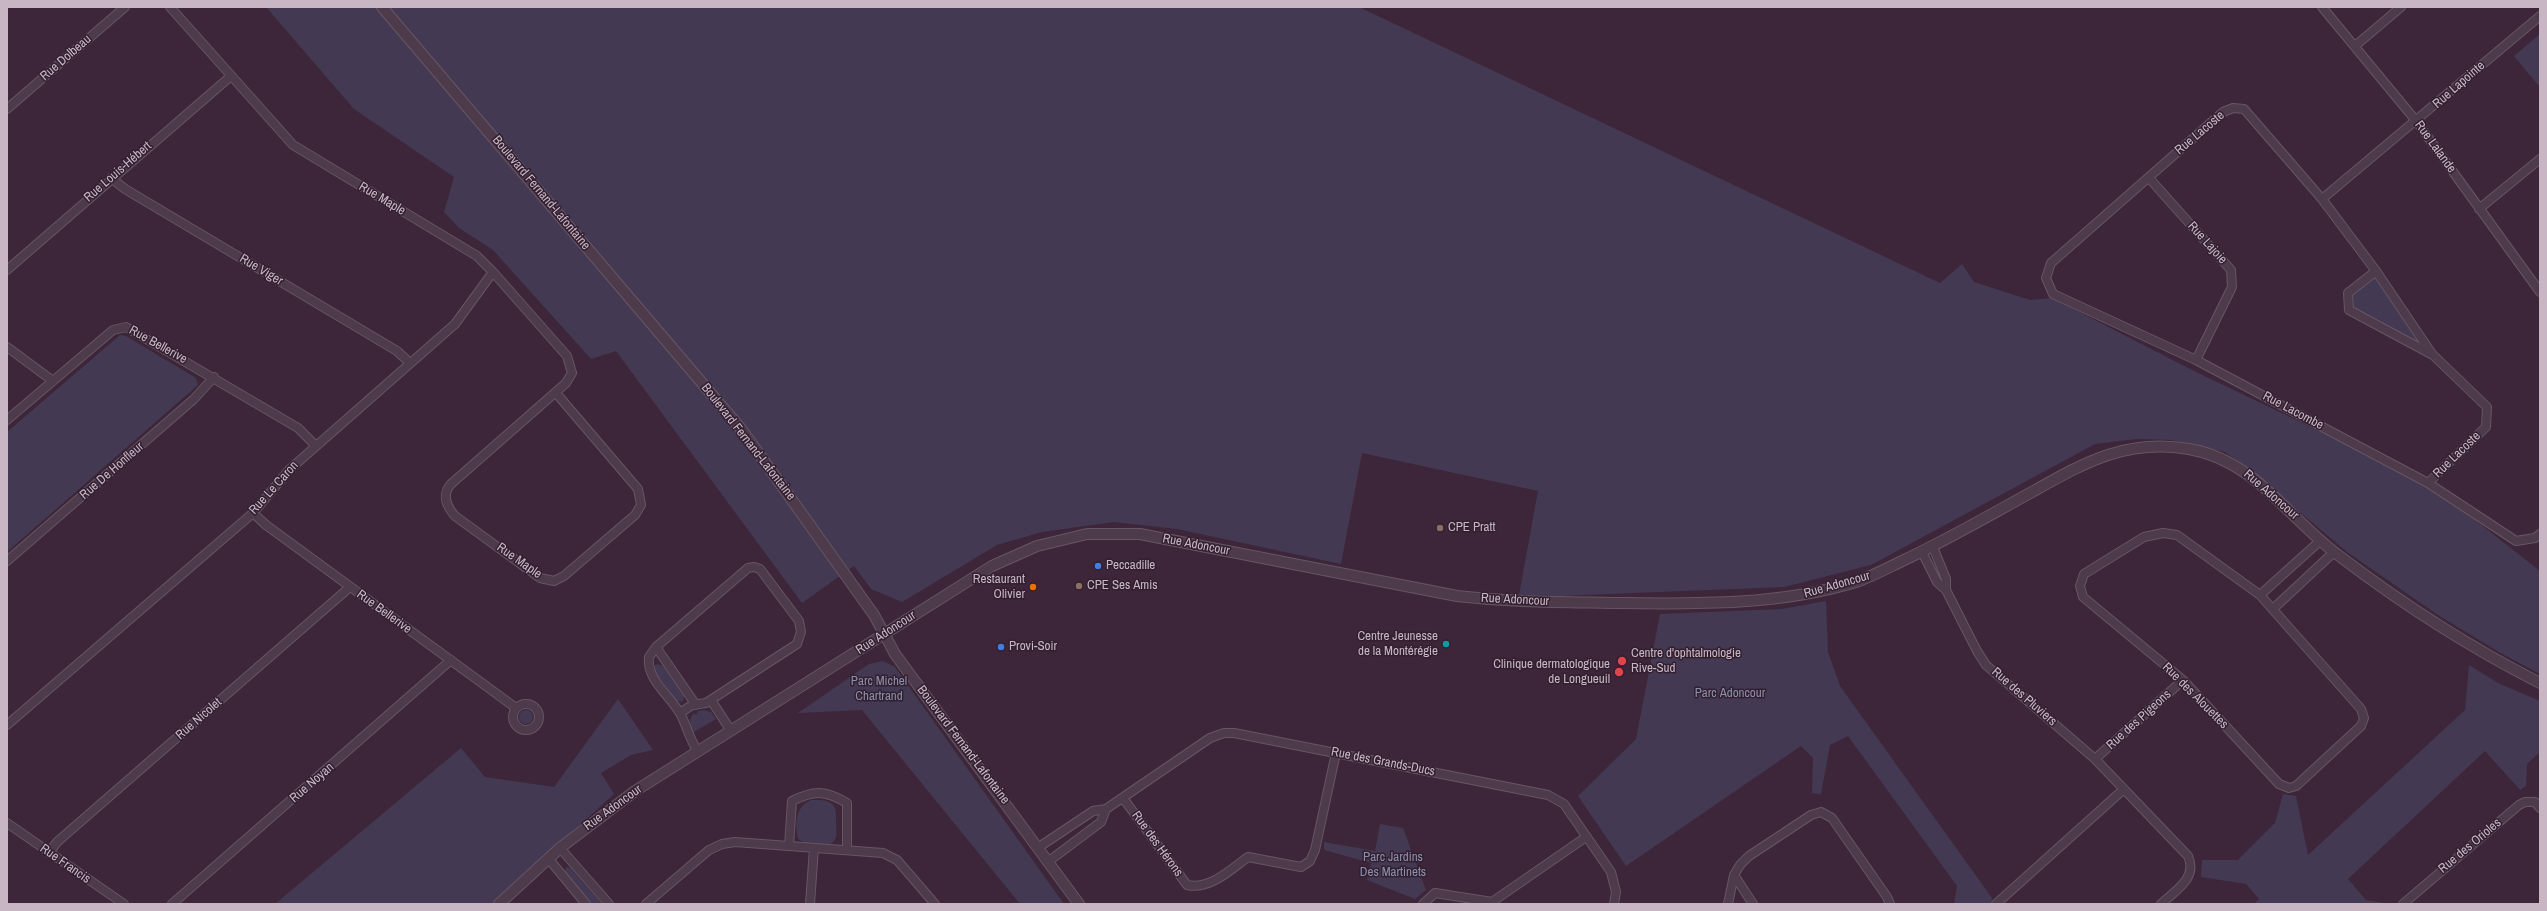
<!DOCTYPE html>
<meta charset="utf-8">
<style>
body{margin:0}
#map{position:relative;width:2547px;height:911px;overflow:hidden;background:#3d2639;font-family:"Archivo Narrow",sans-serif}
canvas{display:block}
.frame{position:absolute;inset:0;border:8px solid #c8b6c4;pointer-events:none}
</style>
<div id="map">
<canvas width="2547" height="911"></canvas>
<div class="frame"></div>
</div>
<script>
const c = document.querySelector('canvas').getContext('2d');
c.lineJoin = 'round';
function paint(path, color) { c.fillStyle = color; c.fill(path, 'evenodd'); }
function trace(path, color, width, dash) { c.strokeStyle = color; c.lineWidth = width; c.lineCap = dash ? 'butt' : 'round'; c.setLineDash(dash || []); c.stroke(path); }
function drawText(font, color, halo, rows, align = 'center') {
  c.font = font + ' "Archivo Narrow",sans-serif'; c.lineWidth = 3; c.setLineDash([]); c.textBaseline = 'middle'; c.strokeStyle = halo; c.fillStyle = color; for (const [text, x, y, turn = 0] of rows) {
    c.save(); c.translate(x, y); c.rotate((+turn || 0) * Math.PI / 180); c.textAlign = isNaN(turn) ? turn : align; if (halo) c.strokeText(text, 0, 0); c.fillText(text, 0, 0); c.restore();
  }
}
paint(new Path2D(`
 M266,7H1359L1940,283L1962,264L1974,282L2030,300L2052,298L2196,372L2428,483L2540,571V674L2499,652L2438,615L2347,552L2245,466L2225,452L2171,440L2136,439L2095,444L1871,565L1784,587L1559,596L1519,595L1538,491L1362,453L1341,564L1177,529L1114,522L1042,532L997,545L902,602L871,589L854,566L802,603L616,351L591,359L493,250L459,228L444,212L454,177L354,109Z
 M2540,34V84L2538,85L2514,56Z
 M2376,271L2432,354L2349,310L2348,293Z
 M120,335L126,336L196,378L198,385L7,552V432Z
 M1826,601L1828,652L1840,686L1992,898L1991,904H1954L1957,886L1848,736L1830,745L1821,794L1812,793L1813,758L1801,746L1626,866L1578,796L1636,739L1660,614L1782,609Z
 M883,661L895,667L1064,904H1020L862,710L798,713L869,664Z
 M657,664L663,666L684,696L683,702L677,701L654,671V666Z
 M2469,665L2498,683L2540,701V752L2527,764L2526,786L2520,790L2485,751L2348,879L2366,900L2390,904H2254L2259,899L2246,884L2201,877L2202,860H2238L2275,823L2283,794L2296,796L2308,855L2465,710Z
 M618,699L653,750L631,755L601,773L614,794L493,904H275L461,748L485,777L554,787Z
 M703,710L711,712L716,719L692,733C689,725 688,720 694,713L696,715L698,711Z
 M519 717a7 7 0 1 1 14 0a7 7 0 1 1-14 0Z
 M811,800C818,800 827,799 832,804C837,809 836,815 836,822C836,826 837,833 836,837C830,853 807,845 798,839C795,823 795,807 811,800Z
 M1380,824L1403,828L1426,890L1415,899L1367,880L1371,863L1324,850V842L1375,851Z
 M566,867L570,868L602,904H592L565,872Z`), '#443952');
const minor = new Path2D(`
 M170,7L293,145L477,256L493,272L567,356L572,373L566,383L451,484C441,495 447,507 455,516L540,578L554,581L564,576L635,515L641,505L638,489L556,393
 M2322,7L2417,122L2540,292
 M2355,46L2401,7
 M7,109L125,7
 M111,178L125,189L397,351L410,363
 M2149,178L2231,270L2232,287L2196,360
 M2322,199L2540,16
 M2479,209L2540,159
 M7,270L231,76
 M2376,271L2348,293L2349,310L2431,354
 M7,347L53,381
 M7,420L113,330L126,327L298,428L315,445
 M2428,483L2486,427L2487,407L2432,354L2376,271L2322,199L2244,109L2233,108L2223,112L2051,263L2046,278L2053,294L2196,360L2428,483L2516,541L2535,538L2540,534
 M253,513L266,525L516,708
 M2163,533L2177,535L2260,595L2361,709L2364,718L2361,726L2296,786L2289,788L2279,784L2183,680L2083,597L2080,586L2084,574L2144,537Z
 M1933,547L1946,579V590L1977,651L1986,665L2095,759L2188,856C2198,878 2176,890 2161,904
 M1922,552L1937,582L1946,590
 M7,561L194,399L214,377
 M2260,595L2321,540
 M2274,608L2334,552
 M656,647L696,705
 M711,700L731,731
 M513 717a13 13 0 1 1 26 0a13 13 0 1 1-26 0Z
 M680,713L692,705L706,703L797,644L801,632L799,621L760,569L754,567L748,568L656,647L649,657C646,680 671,696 681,715C687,727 690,740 698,752
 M7,725L253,513L289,470L455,324L493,272
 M2095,759L2183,680
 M1123,798L1187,885C1210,890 1230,870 1248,857L1301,867L1310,861L1315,850L1336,753
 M7,823L124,904
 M789,846L792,801C814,790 825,790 847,803V850
 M1039,847L1093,811L1106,809L1210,738L1224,733H1234L1548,795L1564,804L1611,872L1616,892L1614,904
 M560,848L609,904
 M49,853L57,842L350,587
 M548,858L586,904
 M1049,861L1101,822L1106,809
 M1734,875L1753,904
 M172,904L451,660
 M646,904L709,850L722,844L735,842L883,853L897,860L935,904
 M810,904L814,848
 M1423,904L1435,893L1492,902L1586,837
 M1728,904L1734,875L1740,865L1749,856L1811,815L1821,812L1832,818L1887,897L1890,904
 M1996,904L2124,789
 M2403,904L2519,805L2525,802H2535L2540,808`);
const tertiary = new Path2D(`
 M382,7L742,430L874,615L895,654L1079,904
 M499,904L560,848L635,791L992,566L1037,546L1087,534H1140L1457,596C1509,602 1560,602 1612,603C1694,604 1777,606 1856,582C1871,577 1885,569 1900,562C1945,541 1988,516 2032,492C2084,463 2126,438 2189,449C2255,460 2288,518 2338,555C2401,603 2469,647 2540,683`);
trace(minor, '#685564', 10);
trace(tertiary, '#685564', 12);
trace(minor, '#4d3a4a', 8);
trace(tertiary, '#4d3a4a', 10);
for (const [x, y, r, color] of [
 [1440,528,4,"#8d6e63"],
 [1098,566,4,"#3f7fe0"],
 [1079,586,4,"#8d6e63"],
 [1033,587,4,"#e8710a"],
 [1446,644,4,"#0f9aa8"],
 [1001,647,4,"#3f7fe0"],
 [1622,661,5,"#e0444e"],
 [1619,672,5,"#e0444e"]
]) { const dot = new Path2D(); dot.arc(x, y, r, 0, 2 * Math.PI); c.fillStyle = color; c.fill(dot); trace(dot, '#321f2f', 1.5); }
drawText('13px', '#c8b6c4', '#321f2f', [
 ["Rue Dolbeau",66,58,-41],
 ["Rue Lapointe",2459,85,-41],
 ["Rue Lacoste",2200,133,-40],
 ["Rue Lalande",2435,147,54],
 ["Rue Louis-Hébert",118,172,-41],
 ["Boulevard Fernand-Lafontaine",541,193,50],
 ["Rue Maple",382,199,31],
 ["Rue Lajoie",2207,243,48],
 ["Rue Viger",261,270,31],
 ["Rue Bellerive",158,345,29],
 ["Rue Lacombe",2293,411,28],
 ["Boulevard Fernand-Lafontaine",748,442,52],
 ["Rue Lacoste",2457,455,-44],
 ["Rue De Honfleur",112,471,-41],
 ["Rue Le Caron",274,488,-48],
 ["Rue Adoncour",2271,495,41],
 ["Rue Adoncour",1196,545,11],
 ["Rue Maple",519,561,35],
 ["Rue Adoncour",1837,585,-16],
 ["Rue Adoncour",1515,600,3],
 ["Rue Bellerive",384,612,36],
 ["Rue Adoncour",886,633,-33],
 ["Rue des Alouettes",2195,696,45],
 ["Rue des Pluviers",2024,697,41],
 ["Rue Nicolet",199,719,-41],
 ["Rue des Pigeons",2139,720,-42],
 ["Boulevard Fernand-Lafontaine",963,745,53],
 ["Rue des Grands-Ducs",1383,762,11],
 ["Rue Noyan",312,783,-41],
 ["Rue Adoncour",613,808,-36],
 ["Rue des Hérons",1157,844,54],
 ["Rue des Orioles",2470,846,-40],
 ["Rue Francis",65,864,35]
]);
drawText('13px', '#c8b6c4', '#321f2f', [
 ["CPE Pratt",1448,528],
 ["Peccadille",1106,566],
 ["Restaurant",1025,580,"right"],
 ["Olivier",1025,595,"right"],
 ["CPE Ses Amis",1087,586],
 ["Centre Jeunesse",1438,637,"right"],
 ["de la Montérégie",1438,652,"right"],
 ["Provi-Soir",1009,647],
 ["Centre d'ophtalmologie",1631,654],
 ["Rive-Sud",1631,669],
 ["Clinique dermatologique",1610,665,"right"],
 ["de Longueuil",1610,680,"right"]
], 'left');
drawText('13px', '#8b91ad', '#321f2f', [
 ["Parc Michel",879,682],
 ["Chartrand",879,697],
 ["Parc Adoncour",1730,694],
 ["Parc Jardins",1393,858],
 ["Des Martinets",1393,873]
]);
</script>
